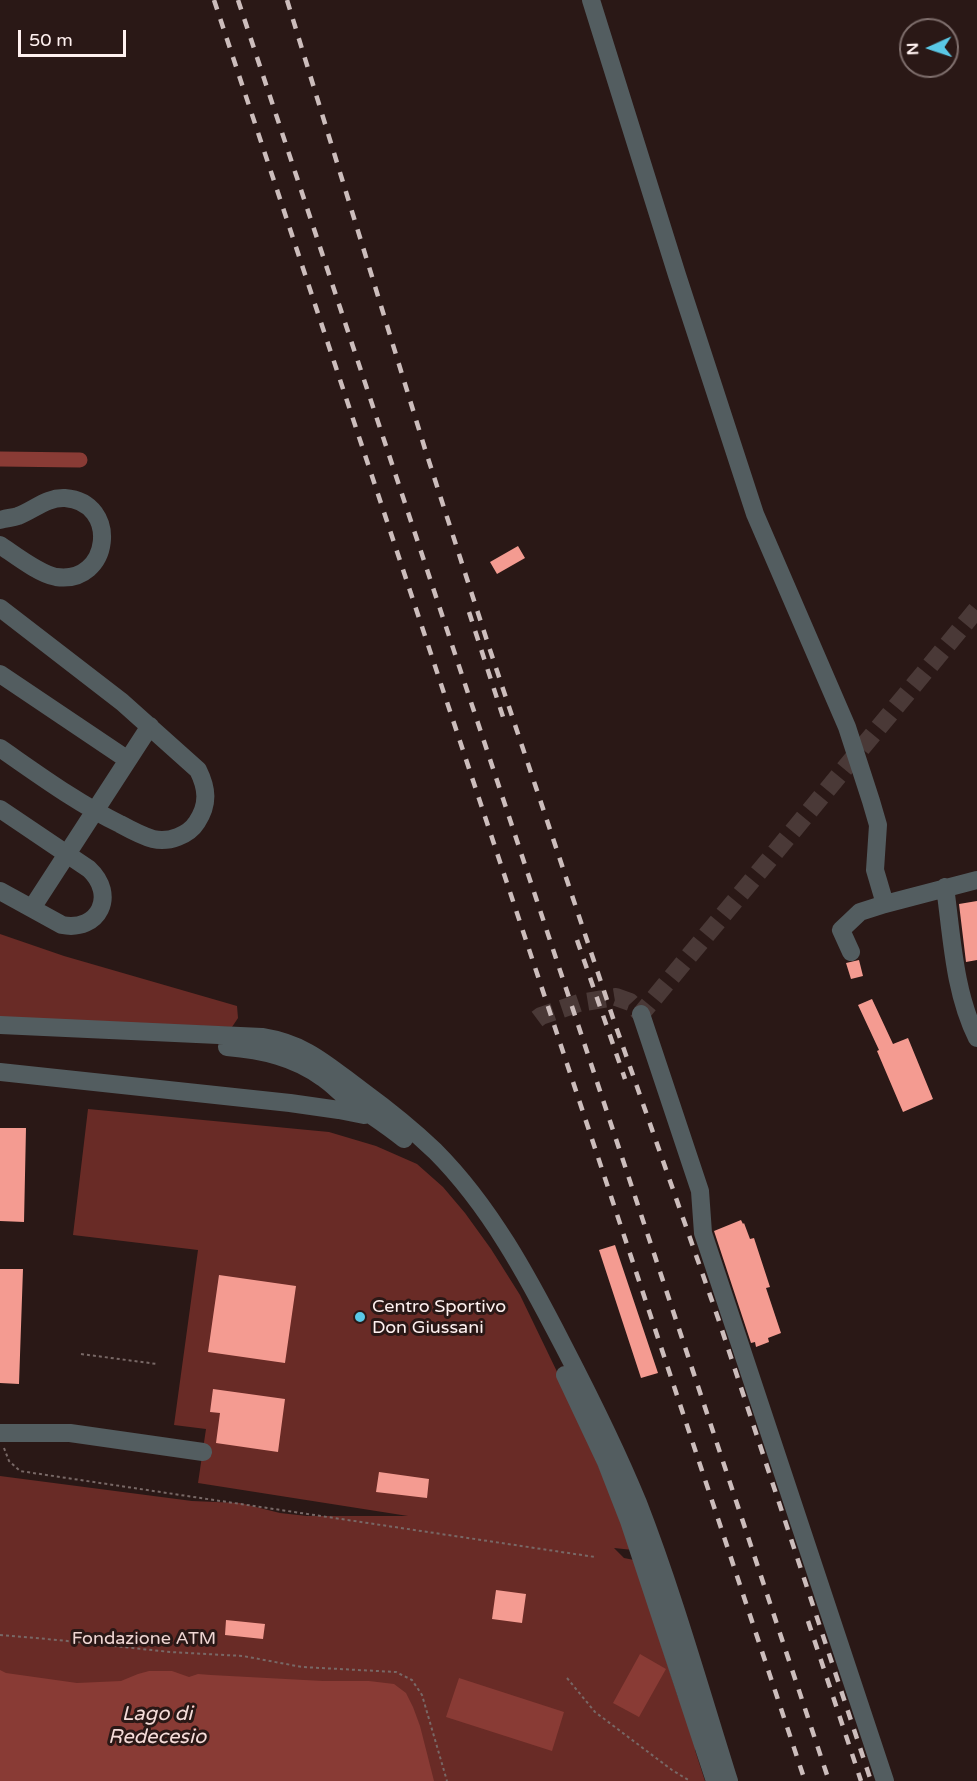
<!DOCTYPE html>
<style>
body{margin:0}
#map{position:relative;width:977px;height:1781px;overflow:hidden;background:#2a1816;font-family:"Varela Round",sans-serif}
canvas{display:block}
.north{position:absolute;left:899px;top:18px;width:60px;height:60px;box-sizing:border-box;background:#2a1816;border:2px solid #7f6f6d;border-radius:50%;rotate:267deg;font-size:16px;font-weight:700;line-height:24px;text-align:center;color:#fff1f0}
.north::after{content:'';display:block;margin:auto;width:21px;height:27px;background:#5ac8e6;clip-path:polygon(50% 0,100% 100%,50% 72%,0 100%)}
.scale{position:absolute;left:18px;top:30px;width:108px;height:27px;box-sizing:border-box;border:3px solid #fff1f0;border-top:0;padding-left:8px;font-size:18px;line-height:21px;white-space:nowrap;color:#fff1f0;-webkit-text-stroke:4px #2a1816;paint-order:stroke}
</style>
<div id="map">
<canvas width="977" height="1781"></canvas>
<div class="north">N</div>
<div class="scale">50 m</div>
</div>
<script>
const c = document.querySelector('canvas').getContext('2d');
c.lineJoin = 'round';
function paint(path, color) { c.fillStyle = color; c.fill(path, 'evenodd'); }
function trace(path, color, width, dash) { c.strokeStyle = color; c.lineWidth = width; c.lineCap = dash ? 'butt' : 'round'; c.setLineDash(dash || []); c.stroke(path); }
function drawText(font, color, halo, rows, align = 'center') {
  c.font = font + ' "Varela Round",sans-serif'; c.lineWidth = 6; c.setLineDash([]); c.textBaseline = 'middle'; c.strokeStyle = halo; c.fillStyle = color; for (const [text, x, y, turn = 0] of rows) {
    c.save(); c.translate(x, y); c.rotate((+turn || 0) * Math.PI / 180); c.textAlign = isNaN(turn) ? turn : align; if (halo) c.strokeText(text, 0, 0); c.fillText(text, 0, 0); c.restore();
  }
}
paint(new Path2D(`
 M0,934L64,956L237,1006L238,1018L232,1027L0,1019Z
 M88,1109L329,1132L376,1146L417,1164L443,1187L465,1213L491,1249L520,1295L575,1409L633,1550L614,1548L624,1558L634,1560L678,1697L689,1720L695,1737V1750L705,1781H0V1476L192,1501L240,1503L280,1513L307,1516H408L198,1483L206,1429L174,1425L198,1250L73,1235Z`), '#692b26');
paint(new Path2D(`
 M640,1654L666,1669L639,1717L613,1703Z
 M0,1670L6,1673L77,1683L121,1681L138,1674L149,1671H172L189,1677L198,1674L211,1675L323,1681H369L394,1684L406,1693L413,1707L420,1726L434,1781H0Z
 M459,1678L564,1712L552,1751L446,1717Z`), '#893b35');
trace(new Path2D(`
 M0,459L80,460`), '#893b35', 15);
paint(new Path2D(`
 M518,546L525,558L497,574L490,562Z
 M977,901V960L966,962L959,904Z
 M859,960L863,976L851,979L846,963Z
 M872,999L893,1044L908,1038L933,1099L903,1112L877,1051L879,1050L858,1005Z
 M0,1128H26L24,1222L0,1221Z
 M741,1220L743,1224L744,1223L750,1239L754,1238L770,1287L766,1288L781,1333L768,1338L769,1342L756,1347L755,1342L751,1343L714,1231Z
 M615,1245L658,1373L641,1378L599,1250Z
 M0,1269H23L19,1384L0,1383Z
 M219,1275L296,1286L285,1363L208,1352Z
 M213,1389L285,1399L278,1452L216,1443L220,1413L210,1412Z
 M379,1472L429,1479L427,1498L376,1492Z
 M496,1590L526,1594L522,1623L492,1619Z
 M226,1620L265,1624L263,1639L225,1635Z`), '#f49b91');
trace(new Path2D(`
 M537,1019L541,1016L579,1003L616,997L630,1002L641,1014L977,609`), '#4a3937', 18, [18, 9]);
trace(new Path2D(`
 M81,1354L157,1364
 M4,1448L9,1461L20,1471L595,1557
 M0,1635L58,1640L170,1652L243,1656L302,1667L396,1672L412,1680L422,1695L447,1781
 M567,1678L595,1712L672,1770L690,1781`), '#786866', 2, [3, 3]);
trace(new Path2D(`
 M591,0L677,275L755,514L847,727L871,801L878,825L875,870L885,904
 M0,520C6,518 12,518 18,516C34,510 47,497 65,498C120,502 111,585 56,577C39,574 15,555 0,545
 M0,608L122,702L198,770C207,788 209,804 197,822C189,835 169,843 153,839C142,836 131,830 120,824C77,803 39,775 0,748
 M0,674L128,760
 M0,809L89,869C117,895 99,932 62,925L0,891
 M945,887C952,937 954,992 977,1038
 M32,908L150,726
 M851,952L841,930L860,912L885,904L977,880
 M641,1014L700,1191L703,1233L885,1781
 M0,1025L262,1037C306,1044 327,1065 361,1090C387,1109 412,1129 435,1151C490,1206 528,1277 563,1345C590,1397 616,1449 638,1503C673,1593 700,1689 729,1781
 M227,1047C262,1050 295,1057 323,1078C333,1085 341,1094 351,1101C369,1114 387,1125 404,1139
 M0,1072L290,1103L339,1110L364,1115
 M565,1375L606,1462L629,1521L715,1781
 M0,1433H70L203,1452`), '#535d60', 18);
trace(new Path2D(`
 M214,0L805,1781
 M238,0L829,1781
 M287,0L425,449L489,647L614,1021L718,1318L871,1781
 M469,612L505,723
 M577,940L625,1079
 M808,1621L861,1781`), '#ccbdbc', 4.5, [10, 10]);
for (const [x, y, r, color] of [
 [360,1317,6,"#5ac8e6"]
]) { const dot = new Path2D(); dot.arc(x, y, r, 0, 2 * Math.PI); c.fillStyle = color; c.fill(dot); trace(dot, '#2a1816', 2); }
drawText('18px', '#fff1f0', '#2a1816', [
 ["Centro Sportivo",372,1307],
 ["Don Giussani",372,1328]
], 'left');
drawText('18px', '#efd6d3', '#2a1816', [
 ["Fondazione ATM",144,1639]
]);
drawText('italic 20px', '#f5dcd9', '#2a1816', [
 ["Lago di",157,1715],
 ["Redecesio",157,1738]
]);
</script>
